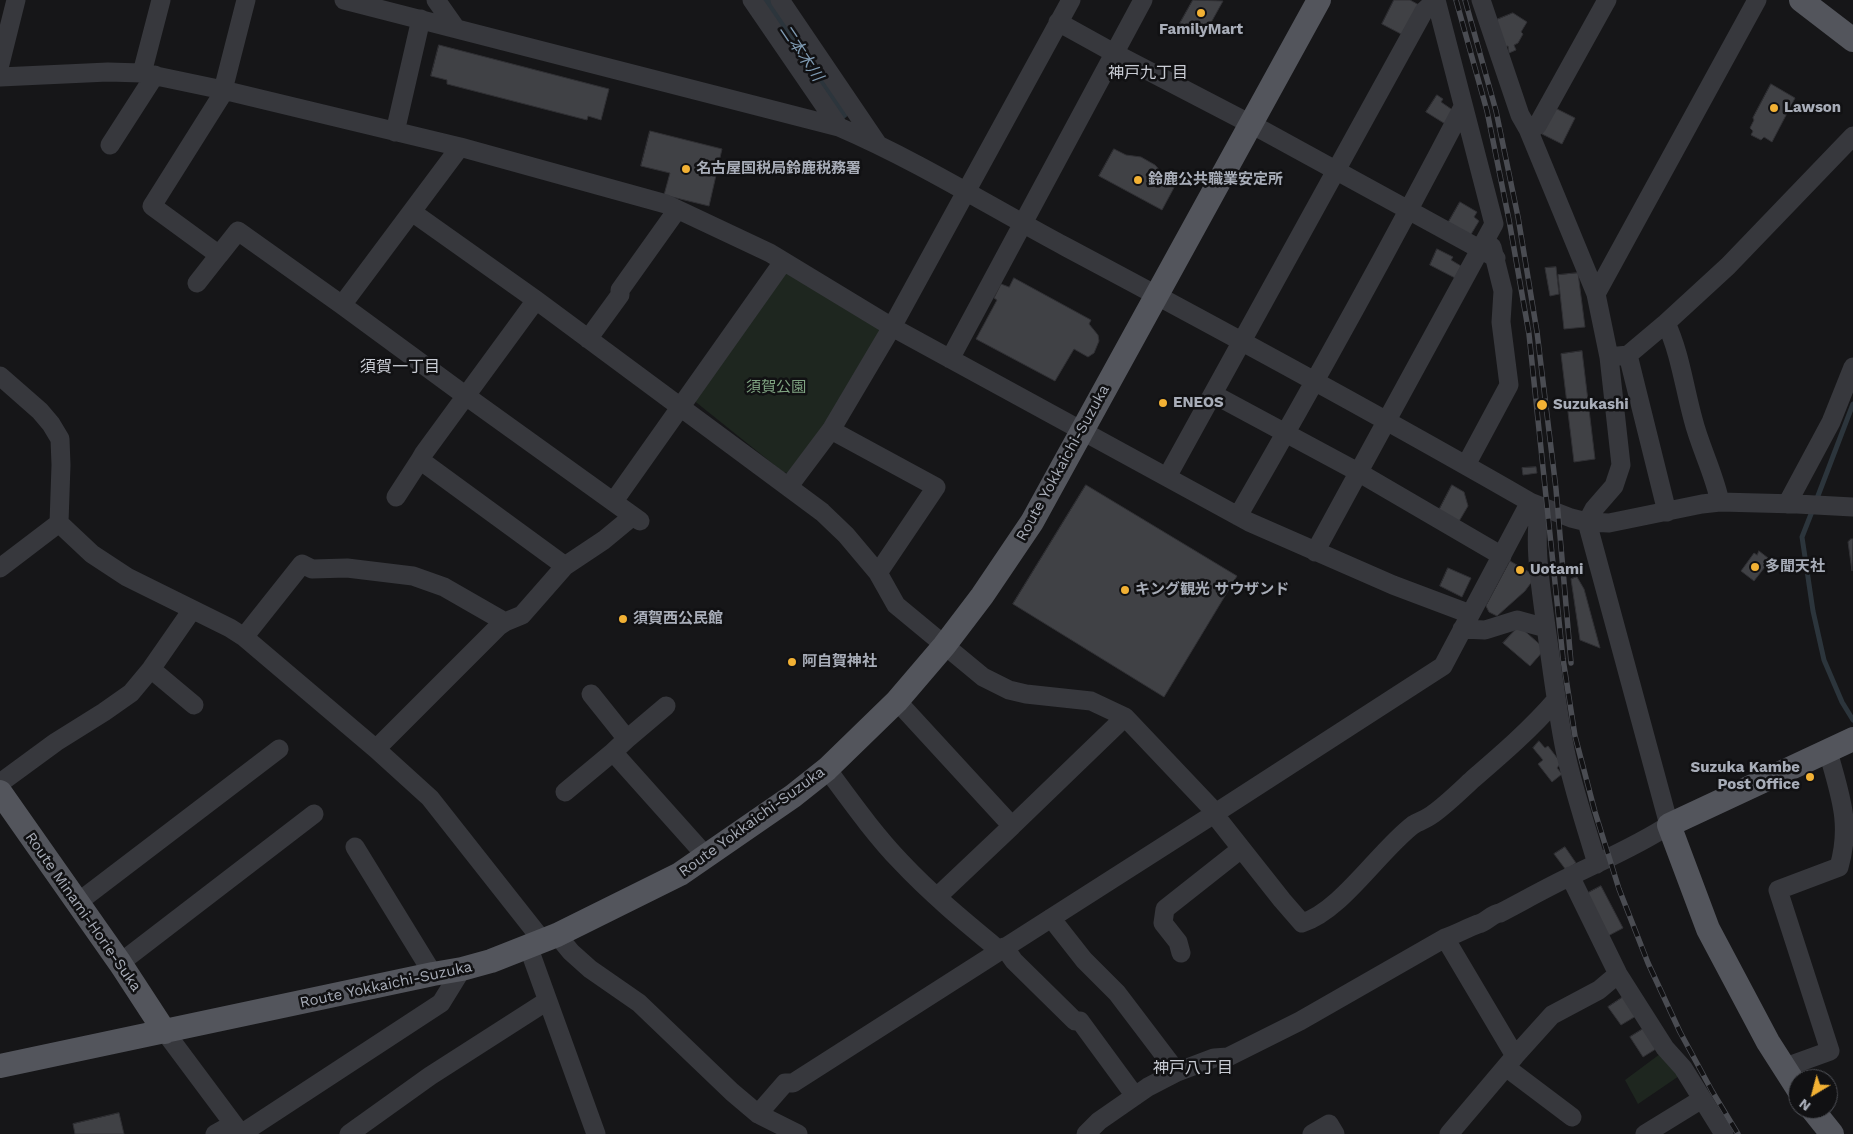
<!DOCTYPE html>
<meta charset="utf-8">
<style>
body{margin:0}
#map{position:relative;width:1853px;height:1134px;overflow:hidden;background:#161618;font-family:"Work Sans",sans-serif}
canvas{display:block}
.north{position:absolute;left:1788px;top:1069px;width:50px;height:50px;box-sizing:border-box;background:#111113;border:1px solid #4d4f55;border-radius:50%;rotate:217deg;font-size:14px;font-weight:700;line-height:20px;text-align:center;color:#a8adb8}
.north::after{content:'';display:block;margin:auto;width:18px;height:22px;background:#f2b134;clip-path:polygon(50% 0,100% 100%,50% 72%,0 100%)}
</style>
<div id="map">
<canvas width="1853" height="1134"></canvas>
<div class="north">N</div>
</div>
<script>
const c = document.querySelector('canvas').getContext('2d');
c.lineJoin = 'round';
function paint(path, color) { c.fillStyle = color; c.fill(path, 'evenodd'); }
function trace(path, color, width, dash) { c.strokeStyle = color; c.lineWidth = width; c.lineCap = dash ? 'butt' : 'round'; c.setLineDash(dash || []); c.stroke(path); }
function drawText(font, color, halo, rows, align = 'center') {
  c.font = font + ' "Work Sans","Noto Sans JP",sans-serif'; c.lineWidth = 5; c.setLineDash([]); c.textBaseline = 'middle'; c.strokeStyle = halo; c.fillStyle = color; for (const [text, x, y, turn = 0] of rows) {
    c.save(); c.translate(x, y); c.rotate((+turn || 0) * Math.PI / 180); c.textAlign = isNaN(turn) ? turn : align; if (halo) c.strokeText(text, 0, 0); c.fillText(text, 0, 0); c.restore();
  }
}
paint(new Path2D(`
 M791,272L877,325L881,335L834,412L791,474L783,472L692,399L784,274Z
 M1664,1051L1682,1074L1638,1104L1625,1080Z`), '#1e261f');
trace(new Path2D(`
 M1816,501L1853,404
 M1813,509L1802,537L1813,611L1824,660L1842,702L1853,720`), '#2c353c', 5);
trace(new Path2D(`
 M765,0L836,106`), '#2c353c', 30);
const building = new Path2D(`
 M1193,0L1223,1L1203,37L1179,25Z
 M1394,0H1410L1419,5L1403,35L1382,24Z
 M1513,13L1527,22L1521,32L1523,34L1518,43L1514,45L1516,50L1509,53L1508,46L1504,47L1496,20Z
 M439,45L609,89L601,120L588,116L587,120L447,84V80L431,76Z
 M1771,84L1795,98L1772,142L1764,137L1761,140L1751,135L1753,131L1750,128L1754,120L1753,118Z
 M1437,95L1443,99L1441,102L1454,111L1447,125L1426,112Z
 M1555,108L1575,118L1562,144L1542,134Z
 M650,131L722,149L709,206L664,195L670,173L641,166Z
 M1114,149L1126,155L1141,157L1155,165L1166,177L1177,182L1162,210L1099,176Z
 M1460,202L1477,212L1474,217L1479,221L1470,236L1448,223Z
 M1437,249L1453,257L1451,260L1461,266L1455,278L1430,265Z
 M1556,267L1559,294L1550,296L1545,268Z
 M1578,273L1585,327L1564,329L1558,275Z
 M1014,278L1091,320L1089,324L1098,335L1099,341L1094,353L1088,357L1074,349L1055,381L976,339L997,300L994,298L1001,284L1009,287Z
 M1582,351L1595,459L1574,462L1561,354Z
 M1536,467L1537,473L1523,475L1522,468Z
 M1086,485L1237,576L1164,697L1013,604Z
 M1452,485L1464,492L1468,506L1458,523L1438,512Z
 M1851,539H1853L1852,571L1848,542Z
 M1759,551L1768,558L1766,561L1768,563L1754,581L1741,571L1754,553L1757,555Z
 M1510,561L1536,576L1525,591L1497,616L1489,612L1486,606Z
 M1448,568L1471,578L1462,597L1440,586Z
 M1577,577L1584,589L1600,648L1580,640L1571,579Z
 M1519,626L1545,649L1530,666L1503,643Z
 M1539,741L1545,748L1548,746L1561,763L1557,768L1562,774L1552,782L1538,764L1543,760L1533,748Z
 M1565,847L1576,863L1566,870L1554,854Z
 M1601,886L1623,928L1606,937L1584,895Z
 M1623,997L1636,1016L1621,1025L1608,1007Z
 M1646,1027L1659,1047L1643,1057L1630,1037Z
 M119,1113L124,1134H75L73,1124Z`);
paint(building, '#404145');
trace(building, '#303034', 1);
trace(new Path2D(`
 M344,0L839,127C918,161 991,207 1066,247C1222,330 1377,414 1530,502L1571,518L1587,522L1609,523L1702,504L1720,502L1797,504L1853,507
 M436,0L455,27
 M752,0L839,127
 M780,0L877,143
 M1481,0L1520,115L1528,129L1596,294L1609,357
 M1058,22L1114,53L1264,131L1496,258
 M0,64L16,0
 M142,73L161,0
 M0,77L108,72L142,73L223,90L460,147L666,204L770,253L892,327L1249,522L1393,585L1470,614
 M223,90L246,0
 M225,90L152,206L219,255L238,231L342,305L466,396L640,521
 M1528,129L1537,126L1607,0
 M395,132L421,19
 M110,145L155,75
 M412,212L536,300L822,512L846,535L878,573L896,605L983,677L1009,690L1026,694L1091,701L1125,717L1216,813
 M197,283L219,255
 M1596,294L1757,0
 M536,300L424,453L420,460L565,566
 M342,305L460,147
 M1666,323C1680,353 1684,386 1693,419C1700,447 1714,473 1720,502
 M588,339L620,295V290L677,210
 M1628,355L1667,512
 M950,359L1143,0
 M0,376L40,411L51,424L60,439L61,465L59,523L92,554L127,577L230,628L244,637L376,749L430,798L542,940
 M1213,394L1358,472L1502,556
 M831,430L936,487L878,573
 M1466,465L1509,385L1501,322L1503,291L1492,247
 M1167,477L1424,11L1436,0
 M789,486L831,430L892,327L1071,0
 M396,497L420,460
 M614,501L783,262
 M1787,504L1831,422L1853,367
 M1540,506C1533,545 1541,587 1546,627C1552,668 1557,710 1565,750C1573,789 1586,826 1597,864
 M1238,516C1316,381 1391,245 1463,107
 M1315,552L1494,224L1436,0
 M0,568L59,523
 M1462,629L1485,630L1517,620L1546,628
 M244,637L302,564L312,569L347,568L413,576L444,587L505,622
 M151,669L194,705
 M591,694L627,739L613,752L706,856
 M897,701L1012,826L937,897
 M627,739L666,706
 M376,749L499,626L505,622L522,615L565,566L604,540L633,516
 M827,769C850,800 874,834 901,862C931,894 965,922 999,950
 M0,783L56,742L104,712L131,693L151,669L192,610
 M565,792L613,752
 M1214,814L1282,900L1302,923C1341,911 1379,851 1413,825C1419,821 1427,819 1433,814C1447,804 1460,791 1473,779C1502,754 1531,729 1556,700
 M1012,826L1125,717
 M355,847L433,974
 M1570,876L1618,974L1665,1048L1683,1068L1724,1134
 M77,903L279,749
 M1051,918L1084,960L1117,993L1177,1072
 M557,935L571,952L590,969L639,1003L732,1092L758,1114L798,1134
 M1445,938L1515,1056L1449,1134
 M528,946L596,1134
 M1004,947L1014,961L1075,1021H1080L1135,1096
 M1181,953L1178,942L1163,923L1165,909L1241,849
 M120,963L314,814
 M165,1032L241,1134
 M1515,1056L1552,1015L1599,990L1618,974
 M1507,1068L1572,1117
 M1783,1068L1830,1051L1778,890L1839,867C1852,822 1839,793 1828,751
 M758,1114L785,1083H793L1214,814L1443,666L1530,502
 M215,1134L233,1124
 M241,1134L441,1003L462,969
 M349,1134L430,1076L547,1001
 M1086,1134L1099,1121L1148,1087L1177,1072L1214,1058L1228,1057L1300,1021L1445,938C1457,934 1467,928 1478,924C1487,922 1491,914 1500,913C1523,901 1546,888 1569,877C1603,860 1637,846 1669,825L1587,522L1594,509L1614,486L1621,465L1609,357L1628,355L1666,323L1728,266L1853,136
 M1312,1134L1329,1124L1335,1134
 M1645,1134L1702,1099`), '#37383d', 19);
trace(new Path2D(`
 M1801,0L1853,40
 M0,792L120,963L165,1032
 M0,1066L433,974L462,969L491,961L557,935L680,874L793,796L827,769L897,701L944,646L982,596L1032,522L1319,0
 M1798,1089L1768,1042L1708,929L1669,825L1853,739
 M1812,1109L1832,1134`), '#53555c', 24);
const rail = new Path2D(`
 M1456,0L1487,111L1509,220L1529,334L1563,659L1575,736L1595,812L1619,889L1648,963L1680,1032L1712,1091L1738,1134
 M1465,0L1496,111L1518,217L1537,332L1556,489L1571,663`);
trace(rail, '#4a4c52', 5.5);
trace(rail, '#111113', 4, [11]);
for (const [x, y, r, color] of [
 [1201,13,5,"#f2b134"],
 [1774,108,5,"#f2b134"],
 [686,169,5,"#f2b134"],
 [1138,180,5,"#f2b134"],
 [1163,403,5,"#f2b134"],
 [1542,405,6,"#f2b134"],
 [1755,567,5,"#f2b134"],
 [1520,570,5,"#f2b134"],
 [1125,590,5,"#f2b134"],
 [623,619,5,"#f2b134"],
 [792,662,5,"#f2b134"],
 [1810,777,5,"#f2b134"]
]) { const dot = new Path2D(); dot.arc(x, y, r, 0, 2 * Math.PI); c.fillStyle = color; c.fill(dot); trace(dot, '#111113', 2); }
drawText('bold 15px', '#a8adb8', '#111113', [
 ["FamilyMart",1201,30,"center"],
 ["Lawson",1784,108],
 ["名古屋国税局鈴鹿税務署",696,169],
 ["鈴鹿公共職業安定所",1148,180],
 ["ENEOS",1173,403],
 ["Suzukashi",1553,405],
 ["多聞天社",1765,567],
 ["Uotami",1530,570],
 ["キング観光 サウザンド",1135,590],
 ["須賀西公民館",633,619],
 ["阿自賀神社",802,662],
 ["Suzuka Kambe",1800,768,"right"],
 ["Post Office",1800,785,"right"]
], 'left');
drawText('15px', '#7fa381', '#111113', [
 ["須賀公園",776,388]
]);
drawText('15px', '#a8adb8', '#111113', [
 ["Route Yokkaichi-Suzuka",1063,463,-61],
 ["Route Yokkaichi-Suzuka",752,822,-36],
 ["Route Minami-Horie-Suka",83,912,55],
 ["Route Yokkaichi-Suzuka",386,985,-12]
]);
drawText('italic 16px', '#7f9bb3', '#111113', [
 ["二本木川",801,53,56]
]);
drawText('16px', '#c9ccd4', '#111113', [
 ["神戸九丁目",1148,73],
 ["須賀一丁目",400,367],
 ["神戸八丁目",1193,1068]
]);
</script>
